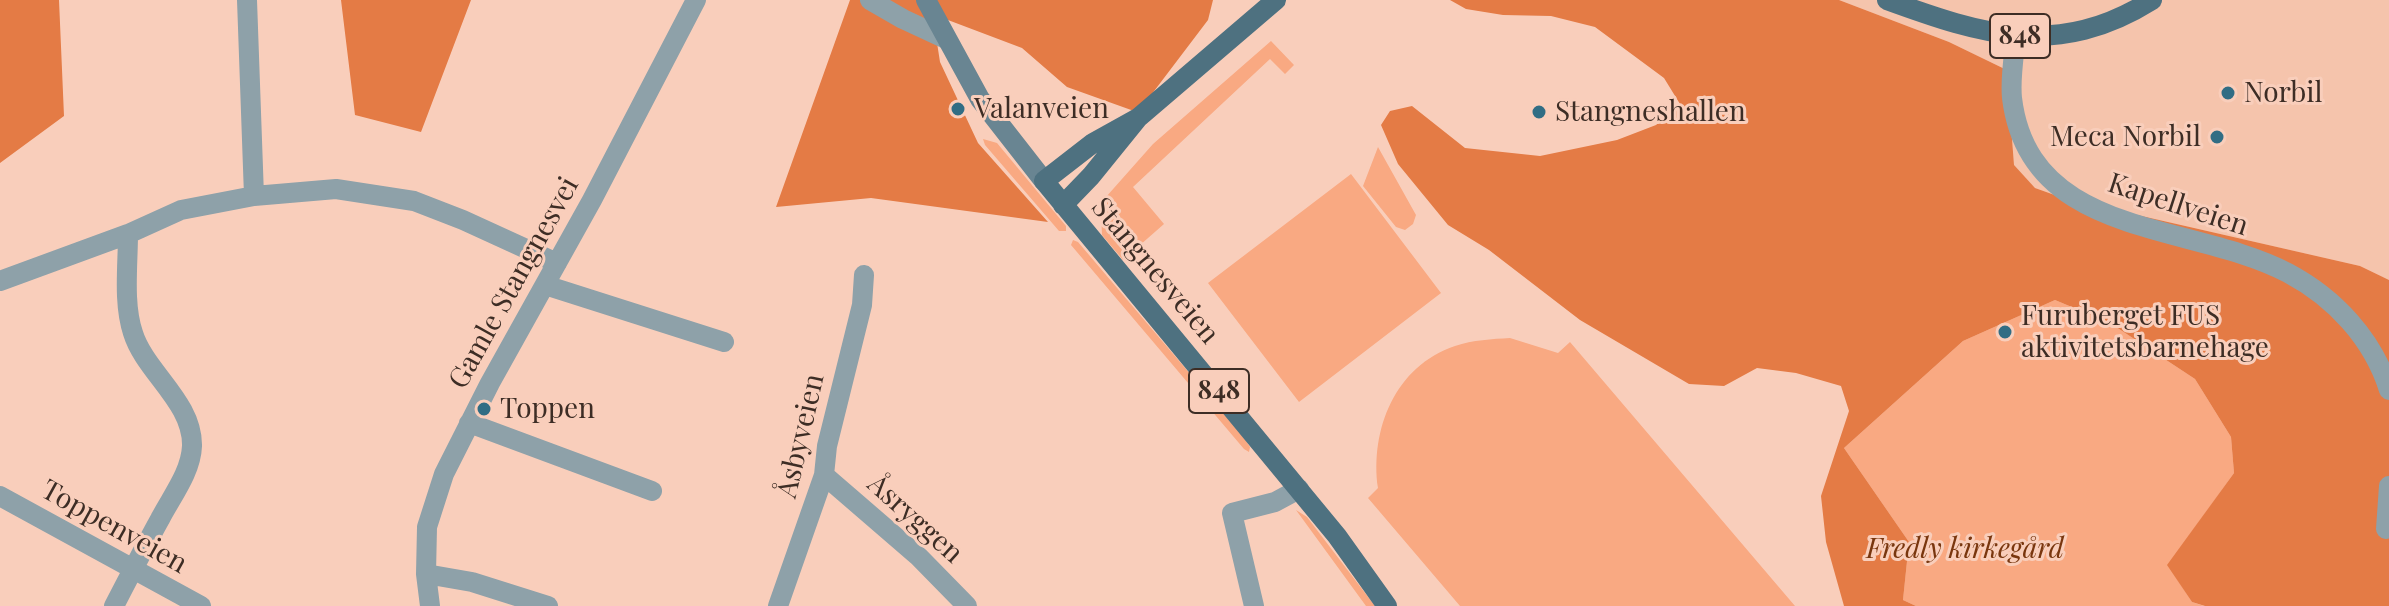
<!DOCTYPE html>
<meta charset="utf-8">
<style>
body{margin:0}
canvas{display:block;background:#f9cebb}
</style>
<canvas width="2389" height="606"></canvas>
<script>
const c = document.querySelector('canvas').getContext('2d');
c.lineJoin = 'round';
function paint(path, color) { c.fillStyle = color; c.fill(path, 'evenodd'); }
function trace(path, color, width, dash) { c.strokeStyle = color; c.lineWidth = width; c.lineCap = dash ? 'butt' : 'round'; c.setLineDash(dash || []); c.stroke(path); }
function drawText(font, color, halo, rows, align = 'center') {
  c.font = font + ' "Playfair Display",serif'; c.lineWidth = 6; c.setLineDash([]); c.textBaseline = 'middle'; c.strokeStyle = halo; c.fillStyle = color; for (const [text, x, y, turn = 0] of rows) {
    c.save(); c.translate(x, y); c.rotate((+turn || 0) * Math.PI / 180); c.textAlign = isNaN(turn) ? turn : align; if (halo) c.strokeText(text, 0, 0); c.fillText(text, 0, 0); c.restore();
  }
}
paint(new Path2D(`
 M1839,0H2389V280L2360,266L2063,198L2035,188L2014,166L2009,100L2015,74L1949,42Z`), '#f5c4ac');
paint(new Path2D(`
 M1271,41L1294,65L1285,74L1270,59L1133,187L1164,224L1123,260L1102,235L1101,213L1106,197L1153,144Z
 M983,139L997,143L1066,226V231H1059L985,145Z
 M1378,147L1416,215L1413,224L1405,230L1396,227L1363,186Z
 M1351,174L1441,293L1299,402L1208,283Z
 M1073,240L1078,242L1242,435L1250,447L1249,452L1244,449L1071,245Z
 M2055,300L2110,323L2195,379L2231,437L2234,473L2168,565L2192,602L2204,606H1916L1903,600L1909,542L1844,448L1963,341Z
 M1510,338L1558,353L1570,342L1795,606H1460L1368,498L1378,488C1370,430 1395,366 1455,346C1473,340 1492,339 1510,338Z
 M1296,510L1307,517L1375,606H1366Z`), '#f9a982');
paint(new Path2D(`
 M0,0H59L64,116L0,163Z
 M341,0H471L421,132L355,115Z
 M850,0H1213L1208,20L1142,107L1134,111L1067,87L1022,48L940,17L935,30L940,62L978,143L1048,222L871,198L776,207Z
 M1450,0H1839L1949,42L2015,74L2009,100L2014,165L2035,188L2063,198L2360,266L2389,280V606H2205L2192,602L2167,565L2234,473L2231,437L2195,379L2110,323L2055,300L1963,341L1844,448L1909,542L1903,600L1916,606H1844L1826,542L1821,496L1849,411L1841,386L1796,373L1757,368L1724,386L1689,384L1580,320L1489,250L1448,225L1398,164L1381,125L1390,111L1412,106L1465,148L1540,156L1617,140L1656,125L1680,104L1664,78L1595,27L1551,16L1503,15L1466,9Z`), '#e47b45');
trace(new Path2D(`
 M247,0L254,196
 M870,0L903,19L946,39
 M2016,36C2014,56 2010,78 2012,98C2029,239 2192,222 2288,273C2335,298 2373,339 2389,390
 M0,281L128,234L181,210L254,196L336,189L414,201L463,220L557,263
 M545,285L724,342
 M469,423L652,491
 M824,475L919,557L967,606
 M0,496L201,606
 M2386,529L2389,486
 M426,574L472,582L548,606
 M114,606C129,577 144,548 160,519C172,496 191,472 192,446C193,402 145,372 133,333C123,303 128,265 128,234
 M430,606L426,574L427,527L444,474L490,383L592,200L696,0
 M778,606L824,475L827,446L862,305L864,275
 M1254,606L1232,513L1275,502L1299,489`), '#8ea1a9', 20);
trace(new Path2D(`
 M926,0L980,99L1044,181`), '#698592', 20);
trace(new Path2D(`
 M1887,0C1983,35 2058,59 2152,0
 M1138,118L1093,143L1044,181L1337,536L1387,606
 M1063,205L1091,176L1138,118L1276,0`), '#4e7180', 20);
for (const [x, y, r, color] of [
 [2228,93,8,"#316d84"],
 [958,109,8,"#316d84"],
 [1539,112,8,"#316d84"],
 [2217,137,8,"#316d84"],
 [2005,332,8,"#316d84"],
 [484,409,8,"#316d84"]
]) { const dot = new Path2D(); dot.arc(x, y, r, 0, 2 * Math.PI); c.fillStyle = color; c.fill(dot); trace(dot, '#f9cebb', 3); }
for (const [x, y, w] of [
 [2020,36,60],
 [1219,391,60]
]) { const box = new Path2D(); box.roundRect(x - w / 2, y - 22, w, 44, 6); c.fillStyle = '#f9cebb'; c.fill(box); trace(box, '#3d2d25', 2); }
drawText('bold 26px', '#3d2d25', null, [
 ["848",2020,36],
 ["848",1219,391]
]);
drawText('28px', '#3d2d25', '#f9cebb', [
 ["Norbil",2244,93],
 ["Valanveien",974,109],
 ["Stangneshallen",1555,112],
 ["Meca Norbil",2201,137,"right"],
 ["Furuberget FUS",2021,316],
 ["aktivitetsbarnehage",2021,348],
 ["Toppen",500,409]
], 'left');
drawText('28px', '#3d2d25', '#f9cebb', [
 ["Kapellveien",2178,205,18],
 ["Stangnesveien",1155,271,50],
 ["Gamle Stangnesvei",514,283,-61],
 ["Åsbyveien",801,436,-77],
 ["Åsryggen",915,519,42],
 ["Toppenveien",114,527,29]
]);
drawText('italic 28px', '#79360e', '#f9cebb', [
 ["Fredly kirkegård",1965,549]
]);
</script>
